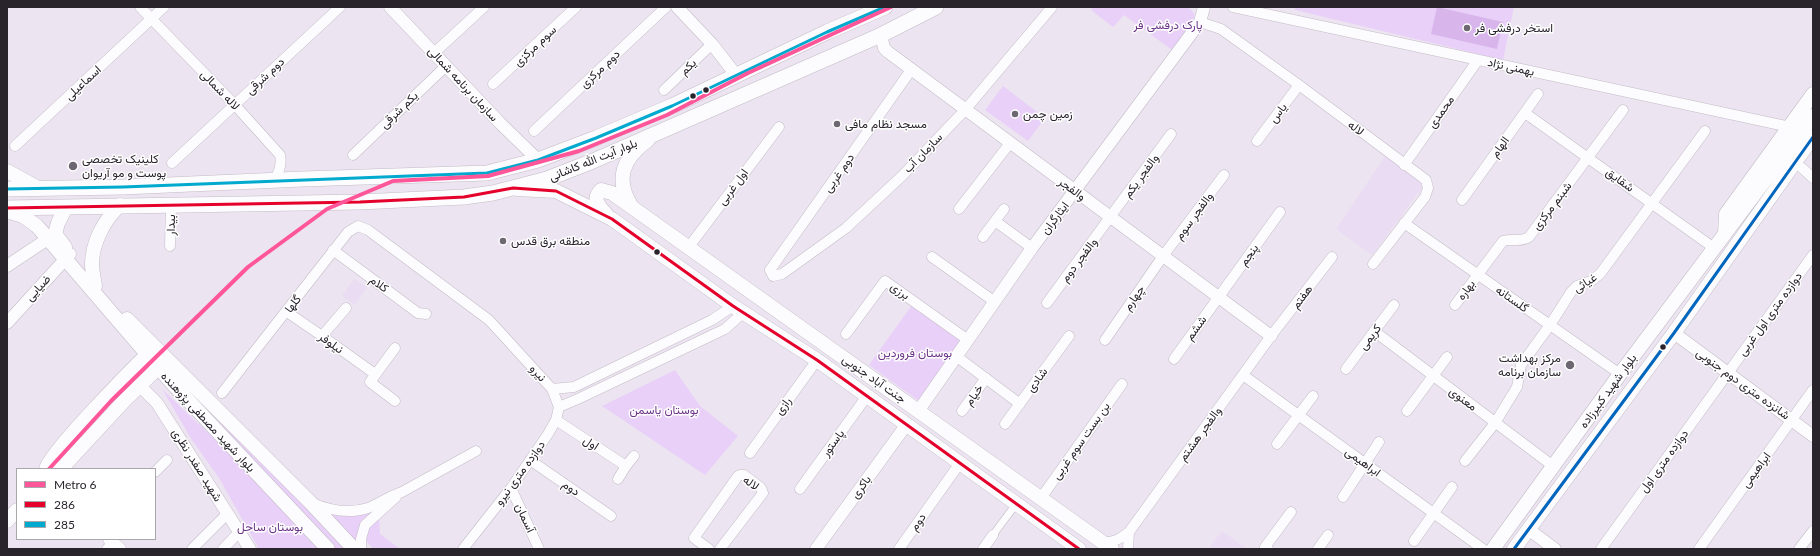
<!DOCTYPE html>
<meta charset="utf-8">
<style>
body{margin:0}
#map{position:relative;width:1820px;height:556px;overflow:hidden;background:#ece4f0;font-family:Lato,sans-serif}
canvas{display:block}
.frame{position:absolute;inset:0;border:8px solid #29232c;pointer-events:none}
.legend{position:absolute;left:16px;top:468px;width:140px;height:72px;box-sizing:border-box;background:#fff;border:1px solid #a9a7ab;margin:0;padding:5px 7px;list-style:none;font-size:12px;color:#29232c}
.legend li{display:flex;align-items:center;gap:8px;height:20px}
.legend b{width:20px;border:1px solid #a9a7ab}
</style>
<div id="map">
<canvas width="1820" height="556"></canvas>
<div class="frame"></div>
<ul class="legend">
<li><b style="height:5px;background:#f59"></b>Metro 6</li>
<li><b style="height:5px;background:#e4002b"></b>286</li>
<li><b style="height:5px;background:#00a9ce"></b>285</li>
</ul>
</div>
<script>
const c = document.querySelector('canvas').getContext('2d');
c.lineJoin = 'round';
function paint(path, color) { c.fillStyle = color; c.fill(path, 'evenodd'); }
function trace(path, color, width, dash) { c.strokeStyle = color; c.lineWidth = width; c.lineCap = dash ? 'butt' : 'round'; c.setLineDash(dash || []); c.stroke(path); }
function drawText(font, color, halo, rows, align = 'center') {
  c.font = font + ' Lato,Vazirmatn,sans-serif'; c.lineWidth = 3; c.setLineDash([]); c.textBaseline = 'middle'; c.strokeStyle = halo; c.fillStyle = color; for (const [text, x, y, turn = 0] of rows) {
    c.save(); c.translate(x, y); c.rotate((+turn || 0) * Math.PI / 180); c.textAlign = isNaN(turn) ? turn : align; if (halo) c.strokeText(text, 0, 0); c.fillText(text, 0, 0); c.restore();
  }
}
paint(new Path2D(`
 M1386,155L1420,182L1422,188L1372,255L1336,229Z
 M354,279L367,287L355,305L342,296Z
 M1222,531L1247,549H1208Z`), '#eadcf3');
paint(new Path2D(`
 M1093,7H1188L1194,13V21L1172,50L1124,15L1113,27L1091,10Z
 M1295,7H1514L1503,60L1295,10Z
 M1003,86L1045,118L1028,141L985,110Z
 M912,305L962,341L919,401L869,365Z
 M675,370L700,406L738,436L705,475L602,406Z
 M181,380L187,383L345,549H334L196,403Z
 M162,389L253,476L320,549H259L219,478L192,440Z
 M325,510L371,512L364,520L356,542Z
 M379,517L380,534L400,549H373L367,542V531Z`), '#e9d0f8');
paint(new Path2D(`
 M1437,7L1503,22L1497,49L1431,34Z`), '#d8b6eb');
const pedestrian = new Path2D(`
 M993,535L1016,504`);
const minor = new Path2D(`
 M140,7L234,104L280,155C282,165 279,172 274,181
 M1233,7L1790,127
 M1200,22L1221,29L1299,85L1426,180L1428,188L1425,197L1373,264
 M434,53L484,7
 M911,70L770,270L773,276L782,274L846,228L902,176L965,110L1052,7
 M493,84L576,7
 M664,90L712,44
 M1525,113L1714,248
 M534,131L666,7
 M1257,141L1299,85
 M15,146L164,7
 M353,155L446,66
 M172,163L340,7
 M1404,165L1478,60
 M1802,168L1813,178
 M1462,200L1538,94
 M959,209L1010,143
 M995,221L1032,248
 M1404,223L1620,374
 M983,237L1004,209
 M170,246L171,205
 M688,248L779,127
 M333,250L418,313L426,314
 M932,257L995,302
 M1047,303L1171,134
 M1455,305L1503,241C1514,238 1519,243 1529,237L1623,110
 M287,312L322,336L375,374
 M1374,331L1553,466
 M846,334L885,281L968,340
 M322,336L346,308
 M1105,340L1163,256L1224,175
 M395,348L370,382L395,401
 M956,356L1020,404
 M1174,359L1280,212
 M1346,369L1394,305
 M1243,375L1483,549
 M552,389L574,387L712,320L733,306
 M222,393L348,232L358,226L368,230L489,320L552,389L559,407L556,420L548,434L511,488L463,549
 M559,407L580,398L725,329L744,312
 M962,411L986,378
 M1407,411L1447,357
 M556,420L626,466L618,479
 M1005,424L1069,336
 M1277,444L1313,396
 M750,453L817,360
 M530,460L611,516
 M1465,461L1495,423L1517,387L1521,365L1550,325L1571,292L1577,286L1591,281L1600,274L1705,131
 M626,466L634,456
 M155,472L167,460
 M511,488L539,549
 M800,489L867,396
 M1343,497L1379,442
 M1041,498L1122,384
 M312,503C329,510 350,514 368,508C380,503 390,496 402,492L476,451
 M1414,541L1452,487
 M1102,542C1113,543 1120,539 1129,532L1271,336L1332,257
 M107,549L113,543
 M192,549L227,514
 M223,549L239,532
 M361,549V539L365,525L396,497
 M709,549L694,538L738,476L740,475H744L761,488L763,493L720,549
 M899,549L960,463
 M983,549L993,535
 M1128,549L1129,532
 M1268,549L1265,547L1291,512
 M1318,549L1328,535
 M1601,549L1813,255
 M1699,549L1813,390
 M1799,549L1813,531`);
const tertiary = new Path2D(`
 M390,7L500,123L538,160
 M677,7L712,44L736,75
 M881,35L884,48L888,52L1271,336
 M7,266L55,234
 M7,323L70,254
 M1674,333L1813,436
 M138,387L144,390L157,403L250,549
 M919,410L1032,248L1200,22L1204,7
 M1528,529L1555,549
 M109,539L120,549
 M816,549L907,424`);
const secondary = new Path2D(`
 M7,171L38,188
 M517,189L556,191L612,219L733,306L817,360L1079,549
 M632,207C614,179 623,158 648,140
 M7,211L23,216L37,226L171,382L328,549
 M607,215C600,207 591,200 601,190L612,193L1112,549
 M1725,234L1726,214L1813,94
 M65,247L55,234L58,223L66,207
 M95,286C94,279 92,271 92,264C92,242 105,219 120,205
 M127,319L310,502L354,549
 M46,469C50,452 136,365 153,349
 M61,469L124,401L165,361
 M7,521L17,510
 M1493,549L1620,374L1813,116
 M1514,549L1674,333L1813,137`);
const primary = new Path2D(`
 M7,189L123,187L303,179L487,173L538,160L596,138L672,106L827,32L885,7
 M7,208L360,202L464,197L493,193L547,179L593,161L881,35L936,7`);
trace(pedestrian, '#c3bcc7', 8);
trace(minor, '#c3bcc7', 11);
trace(tertiary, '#c3bcc7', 13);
trace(secondary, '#c3bcc7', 15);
trace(primary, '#c3bcc7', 16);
trace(pedestrian, '#fcfbfd', 7);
trace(minor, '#fcfbfd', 10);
trace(tertiary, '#fcfbfd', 12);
trace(secondary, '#fcfbfd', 14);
trace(primary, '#fcfbfd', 15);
trace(new Path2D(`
 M7,208L360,202L464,197L513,188L556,191L612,219L733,306L817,360L1079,549`), '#e4002b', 3);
trace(new Path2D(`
 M7,189L123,187L487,173L538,160L596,138L672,106L827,32L885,7`), '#00a9ce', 3);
trace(new Path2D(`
 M1514,549L1674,333L1813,137`), '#0065bd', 3);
trace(new Path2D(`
 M49,469L111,401L248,267L327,209L393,181L488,176L579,151L667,115L748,73L891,7`), '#f59', 4);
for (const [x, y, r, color] of [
 [1467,28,4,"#6d6771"],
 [706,90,3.5,"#29232c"],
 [693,96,3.5,"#29232c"],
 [1015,114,4,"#6d6771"],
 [837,124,4,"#6d6771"],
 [73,166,5,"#6d6771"],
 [503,241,4,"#6d6771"],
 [657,252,3.5,"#29232c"],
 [1663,347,3.5,"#29232c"],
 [1570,365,5,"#6d6771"]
]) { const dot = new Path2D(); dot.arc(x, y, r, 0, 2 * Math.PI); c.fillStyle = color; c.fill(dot); trace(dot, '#fff', 1.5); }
drawText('12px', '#6b3487', '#fff', [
 ["پارک درفشی فر",1168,25],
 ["بوستان فروردین",915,353],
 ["بوستان یاسمن",664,410],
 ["بوستان ساحل",270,527]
]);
drawText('12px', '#29232c', '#fff', [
 ["استخر درفشی فر",1475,28],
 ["زمین چمن",1023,114],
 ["مسجد نظام مافی",845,124],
 ["کلینیک تخصصی",82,159],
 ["پوست و مو آریوان",82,173],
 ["منطقه برق قدس",511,241],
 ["مرکز بهداشت",1561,358,"right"],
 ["سازمان برنامه",1561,372,"right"]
], 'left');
drawText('12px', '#29232c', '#fff', [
 ["سوم مرکزی",535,46,-43],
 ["یکم",688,67,-44],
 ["بهمنی نژاد",1511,67,12],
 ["دوم مرکزی",600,69,-43],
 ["دوم شرقی",265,76,-43],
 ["اسماعیلی",83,83,-43],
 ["سازمان برنامه شمالی",463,84,47],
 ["لاله شمالی",220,90,46],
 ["یکم شرقی",399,110,-44],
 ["محمدی",1441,112,-55],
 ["یاس",1278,113,-53],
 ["لاله",1356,128,37],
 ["الهام",1500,147,-54],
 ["سازمان آب",923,153,-46],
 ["بلوار آیت الله کاشانی",593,160,-22],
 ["دوم غربی",839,173,-55],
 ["والفجر یکم",1141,176,-54],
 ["شقایق",1620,180,36],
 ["اول غربی",733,187,-53],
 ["والفجر",1072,189,36],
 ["شبنم مرکزی",1552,206,-53],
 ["والفجر سوم",1194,216,-54],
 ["ایثارگران",1055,218,-53],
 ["بیدار",171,225,-89],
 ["پنجم",1249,255,-54],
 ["والفجر دوم",1079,260,-53],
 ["غیاثی",1585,283,-33],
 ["کلام",379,284,36],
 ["ضیایی",38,288,-48],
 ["بهاره",1466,290,-53],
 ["برزی",900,291,36],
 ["هفتم",1302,297,-53],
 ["چهارم",1134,298,-55],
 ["گلستانه",1512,299,35],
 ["گلها",293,304,-53],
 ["دوازده متری اول غربی",1770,314,-54],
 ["ششم",1196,328,-54],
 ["کریمی",1370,337,-53],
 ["نیلوفر",331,343,36],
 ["نیرو",538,373,48],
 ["جنت آباد جنوبی",874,379,35],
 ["شادی",1037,380,-54],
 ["شانزده متری دوم جنوبی",1743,384,36],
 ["بلوار شهید کبیرزاده",1608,391,-54],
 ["خیام",974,395,-54],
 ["معنوی",1463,399,37],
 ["رازی",783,406,-54],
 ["بلوار شهید مصطفی پژوهنده",208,422,47],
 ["والفجر هشتم",1200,434,-54],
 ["بن بست سوم غربی",1081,441,-55],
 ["اول",591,443,33],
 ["پاستور",833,443,-54],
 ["دوازده متری اول",1664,461,-54],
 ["ابراهیمی",1363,462,36],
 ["شهید صفدر نظری",197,465,58],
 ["ابراهیمی",1756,470,-54],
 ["دوازده متری نیرو",520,473,-54],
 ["لاله",751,483,35],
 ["باکری",861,487,-54],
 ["دوم",571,488,35],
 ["آسمان",525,518,65],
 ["دوم",918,522,-54]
]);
</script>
